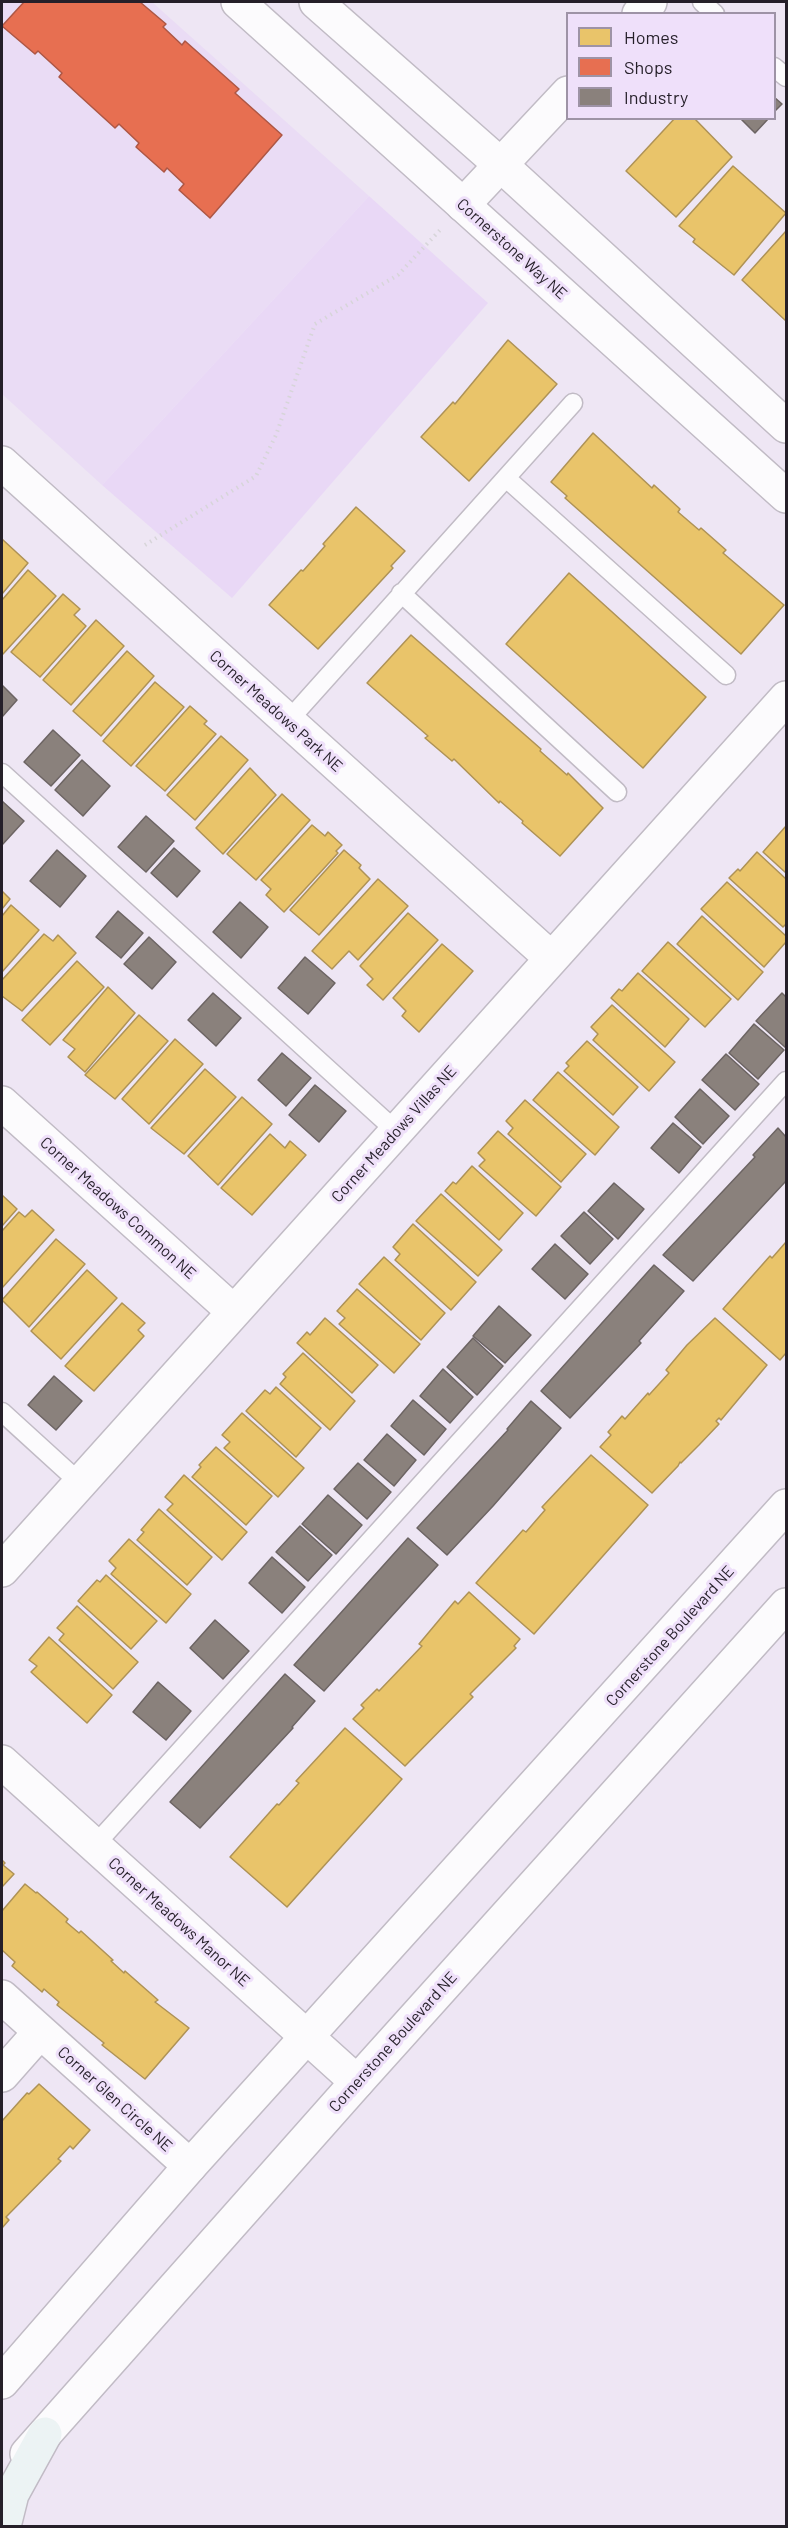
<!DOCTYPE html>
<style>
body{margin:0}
#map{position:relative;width:788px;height:2528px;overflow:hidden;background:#eee6f4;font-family:Barlow,sans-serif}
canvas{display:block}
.frame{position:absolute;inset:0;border:3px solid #251f29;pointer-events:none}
.legend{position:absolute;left:566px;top:12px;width:210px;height:108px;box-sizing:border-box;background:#efe0fa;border:2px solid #9e93a6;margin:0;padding:8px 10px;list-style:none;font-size:18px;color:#251f29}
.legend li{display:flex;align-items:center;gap:12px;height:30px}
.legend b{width:30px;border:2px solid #9e93a6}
</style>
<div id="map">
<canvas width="788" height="2528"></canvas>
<div class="frame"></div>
<ul class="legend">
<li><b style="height:16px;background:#e9c46a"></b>Homes</li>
<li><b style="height:16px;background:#e76f51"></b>Shops</li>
<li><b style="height:16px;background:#8a817c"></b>Industry</li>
</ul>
</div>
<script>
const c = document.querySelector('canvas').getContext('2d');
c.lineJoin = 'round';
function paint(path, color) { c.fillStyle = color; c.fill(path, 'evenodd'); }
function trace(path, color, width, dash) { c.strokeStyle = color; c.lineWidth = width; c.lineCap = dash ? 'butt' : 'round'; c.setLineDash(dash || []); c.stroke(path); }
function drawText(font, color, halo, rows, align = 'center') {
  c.font = font + ' Barlow,sans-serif'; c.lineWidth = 6; c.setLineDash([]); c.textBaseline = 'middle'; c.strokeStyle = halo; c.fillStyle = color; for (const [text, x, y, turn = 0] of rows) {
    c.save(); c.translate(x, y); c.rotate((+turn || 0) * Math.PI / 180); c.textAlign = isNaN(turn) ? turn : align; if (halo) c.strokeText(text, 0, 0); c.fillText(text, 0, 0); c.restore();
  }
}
paint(new Path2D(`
 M2,2H152L369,196L102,485L2,394Z`), '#eadcf5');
paint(new Path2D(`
 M369,196L488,303L232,598L102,485Z`), '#e9d8f6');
const homes = new Path2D(`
 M675,118H694L732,157L676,217L626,171Z
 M733,166L786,213L734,275L693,242L695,239L679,226Z
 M786,231V321L742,280Z
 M508,340L557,384L469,481L421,437L453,402L455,404Z
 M593,433L652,488L654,485L680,509L678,512L699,530L701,528L726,550L723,553L784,605L741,654L565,498L567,496L551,482Z
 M356,507L405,551L391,566L393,568L318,649L269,605L301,570L303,571L325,546L323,544Z
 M2,539L28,563L2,594Z
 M28,570L56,596L3,654L2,653V600Z
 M569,573L706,697L643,768L506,644Z
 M63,594L80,609L74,615L86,626L40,677L11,652Z
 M96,620L124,646L71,705L43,680Z
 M411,635L541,749L540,751L567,775L568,773L603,808L560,856L522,823L523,821L500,801L499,803L454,759L452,761L425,738L428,736L367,683Z
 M127,651L154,676L101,736L73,711Z
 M155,682L184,707L131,766L103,741Z
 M190,706L207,721L204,724L216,734L165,791L136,766Z
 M221,736L248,760L195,820L167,795Z
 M250,768L276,795L223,854L196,828Z
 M282,794L310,820L256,880L227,854Z
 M312,825L325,836L328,832L342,845L336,851L338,853L284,912L266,895L271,889L261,880Z
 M786,826V873L763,852Z
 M344,850L361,865L359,868L370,879L319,935L290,910Z
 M757,852L786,879V924L783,927L729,878L738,869L740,871Z
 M378,879L408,906L358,960L349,951L332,969L312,951Z
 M727,882L786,936V942L764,967L701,909Z
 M2,891L10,899L2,909Z
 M11,905L39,930L2,972V916Z
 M408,913L438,940L383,1000L367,985L373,979L360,966Z
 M702,916L763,972L738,1000L677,944Z
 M44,934L53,941L58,935L76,953L22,1011L2,996V980Z
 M668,942L731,999L705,1027L642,971Z
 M442,944L473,971L419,1032L402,1016L406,1011L393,998Z
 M77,961L104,987L50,1045L22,1020Z
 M638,973L689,1019L665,1047L611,998L619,989L622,991Z
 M108,987L135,1013L85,1072L68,1057L75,1049L63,1040Z
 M612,1005L675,1062L649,1091L593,1040L598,1034L591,1027Z
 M139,1015L168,1041L115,1099L85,1075Z
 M175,1039L203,1064L149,1124L122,1099Z
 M587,1041L638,1087L613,1115L564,1071L569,1066L566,1063Z
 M205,1069L236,1097L184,1154L151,1128Z
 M558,1072L619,1127L595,1155L533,1100Z
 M242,1097L272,1124L218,1185L188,1156Z
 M525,1100L586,1154L561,1182L508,1134L513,1128L506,1121Z
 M498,1131L561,1187L536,1216L479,1166L485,1160L478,1153Z
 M270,1134L285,1148L290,1141L306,1155L252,1215L221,1188Z
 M472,1166L523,1213L499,1240L445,1191L453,1182L456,1184Z
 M441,1194L502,1250L478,1276L416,1221Z
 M2,1195L17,1209L2,1226Z
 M32,1210L54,1230L2,1288V1231L19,1212L25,1217Z
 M413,1224L476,1282L451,1310L395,1260L400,1254L393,1247Z
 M56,1239L85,1264L29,1327L2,1300Z
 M786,1242V1353L780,1360L723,1309L770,1256L772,1258Z
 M384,1257L445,1313L421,1340L359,1284Z
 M87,1270L117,1298L61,1359L31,1331Z
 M357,1289L420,1344L394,1373L339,1324L345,1318L337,1311Z
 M122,1303L145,1323L138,1330L144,1336L94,1391L65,1366Z
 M325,1318L378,1365L352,1393L297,1343L307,1332L310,1335Z
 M715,1318L767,1365L721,1420L719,1418L716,1421L719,1424L699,1445L681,1463L680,1462L678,1466L652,1493L600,1447L611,1435L608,1432L622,1416L625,1419L648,1393L649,1395L669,1373L666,1370L687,1345Z
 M303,1353L355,1401L330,1430L280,1384L286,1377L283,1374Z
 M276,1387L321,1428L296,1457L246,1411L265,1390L270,1394Z
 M242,1413L304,1468L278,1497L224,1448L230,1442L222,1435Z
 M216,1447L272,1496L246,1525L192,1477L201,1467L199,1465Z
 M591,1455L648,1505L534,1634L476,1583L523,1530L526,1532L545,1510L542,1507Z
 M184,1475L247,1532L222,1560L167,1510L173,1504L165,1497Z
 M159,1509L212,1557L187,1585L137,1540L144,1532L141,1530Z
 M129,1539L191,1594L166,1623L111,1574L116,1568L109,1561Z
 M106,1575L157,1621L131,1649L78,1601L97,1580L100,1582Z
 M469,1592L520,1639L514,1646L516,1648L470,1694L473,1697L405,1766L353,1719L364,1708L361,1705L377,1689L379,1691L422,1646L419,1644L455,1601L458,1604Z
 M77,1606L138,1662L113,1689L59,1640L64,1634L57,1628Z
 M49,1637L112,1695L87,1723L31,1672L37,1666L29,1660Z
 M345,1728L402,1779L287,1907L230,1857L277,1804L279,1805L299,1783L296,1781Z
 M2,1860L5,1863L3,1865L14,1874L2,1887Z
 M25,1884L36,1893L37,1892L68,1919L66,1922L79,1933L81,1931L113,1960L111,1961L124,1973L125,1971L158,2000L155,2002L189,2028L145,2079L102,2045L104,2043L57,2005L59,2002L44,1989L42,1992L12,1966L15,1962L2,1950V1911Z
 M39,2084L90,2130L73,2149L70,2146L58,2159L61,2161L6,2217L9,2220L2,2228V2121L27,2093L29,2094Z`);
paint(homes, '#e9c46a');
trace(homes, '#ae9256', 1.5);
const shops = new Path2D(`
 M24,2H140L166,24L163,27L182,45L185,41L239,89L235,93L282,135L210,218L179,190L184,184L167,168L164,172L136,147L139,143L119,124L115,128L59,77L62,73L38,51L35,54L2,26Z`);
paint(shops, '#e76f51');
trace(shops, '#ad5745', 1.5);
const industry = new Path2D(`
 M774,97L782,104L774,112Z
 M740,118H769L755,133Z
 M2,685L17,700L2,717Z
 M53,730L80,755L51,786L24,762Z
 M82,760L110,786L83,816L55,790Z
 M2,801L24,821L2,845Z
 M146,816L174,841L146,872L118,847Z
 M174,848L200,871L177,897L151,873Z
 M57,850L86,876L60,907L30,881Z
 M240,902L268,927L241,958L213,932Z
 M118,911L143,933L121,958L96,937Z
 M149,937L176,962L152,989L124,964Z
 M305,957L335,983L308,1014L278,988Z
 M213,993L241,1018L216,1046L188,1020Z
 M782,993L786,997V1048L756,1021Z
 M754,1024L784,1050L758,1079L729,1053Z
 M282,1053L311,1078L286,1106L258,1080Z
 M726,1054L759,1084L735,1110L702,1080Z
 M315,1085L346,1111L319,1142L289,1115Z
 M700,1089L729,1116L703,1144L675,1117Z
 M673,1123L701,1147L679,1173L651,1148Z
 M778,1128L786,1137V1181L693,1281L663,1255L755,1157L753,1155Z
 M614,1183L644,1209L618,1239L588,1211Z
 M584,1212L613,1239L590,1264L561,1236Z
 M555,1244L588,1274L565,1299L532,1269Z
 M654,1265L684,1291L639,1341L641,1343L570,1418L541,1391Z
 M499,1306L531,1335L505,1363L473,1336Z
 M473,1338L503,1366L477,1395L447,1367Z
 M443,1369L473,1397L450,1423L420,1396Z
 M54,1376L82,1401L56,1430L28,1405Z
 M413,1400L446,1429L424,1455L391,1426Z
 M531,1401L561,1428L493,1506L447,1555L417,1528L508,1430L507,1429Z
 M387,1434L416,1460L394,1486L364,1460Z
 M358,1463L391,1492L367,1519L334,1489Z
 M328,1495L362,1525L336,1554L302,1524Z
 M300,1526L332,1555L308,1581L276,1552Z
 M408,1538L438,1565L324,1691L294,1665Z
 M272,1557L305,1587L282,1613L249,1583Z
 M215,1620L249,1651L223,1679L190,1648Z
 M285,1674L315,1701L292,1727L293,1728L200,1828L170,1802Z
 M158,1682L191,1711L166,1740L133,1712Z`);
paint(industry, '#8a817c');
trace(industry, '#6c6463', 1.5);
const service = new Path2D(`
 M702,2L715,14
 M774,67L786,77
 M506,478L726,675
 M401,593L617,792
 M288,721L573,403
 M2,773L396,1131
 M2,1412L80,1483
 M94,1846L786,1081`);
const minor = new Path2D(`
 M639,14L650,2
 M463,205L568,93
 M2,463L551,958
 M2,1103L234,1312
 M2,1570L786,698
 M2,1762L357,2082
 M2,1997L190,2166
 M2,2075L40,2032`);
const tertiary = new Path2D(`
 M238,2L786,496
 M316,2L502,166L786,426
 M2,2382L190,2166L786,1506
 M27,2454L357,2082L786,1605`);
const secondary = new Path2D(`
 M4,2526L12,2494L45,2434`);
trace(service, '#c1bbc5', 21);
trace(minor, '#c1bbc5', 36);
trace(tertiary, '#c1bbc5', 36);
trace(secondary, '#c1bbc5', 36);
trace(new Path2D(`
 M145,545L256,476L276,435L315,324L398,275L440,230`), '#d7d5d9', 4, [1.5, 4.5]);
trace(service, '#fcfbfd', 18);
trace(minor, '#fcfbfd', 33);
trace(tertiary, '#fcfbfd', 33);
trace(secondary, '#ecf3f4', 33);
drawText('16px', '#251f29', '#efe0fa', [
 ["Cornerstone Way NE",512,249,42],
 ["Corner Meadows Park NE",276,711,42],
 ["Corner Meadows Villas NE",394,1134,-48],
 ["Corner Meadows Common NE",118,1208,42],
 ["Cornerstone Boulevard NE",670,1636,-48],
 ["Corner Meadows Manor NE",179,1922,42],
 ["Cornerstone Boulevard NE",393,2042,-48],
 ["Corner Glen Circle NE",115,2099,42]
]);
</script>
